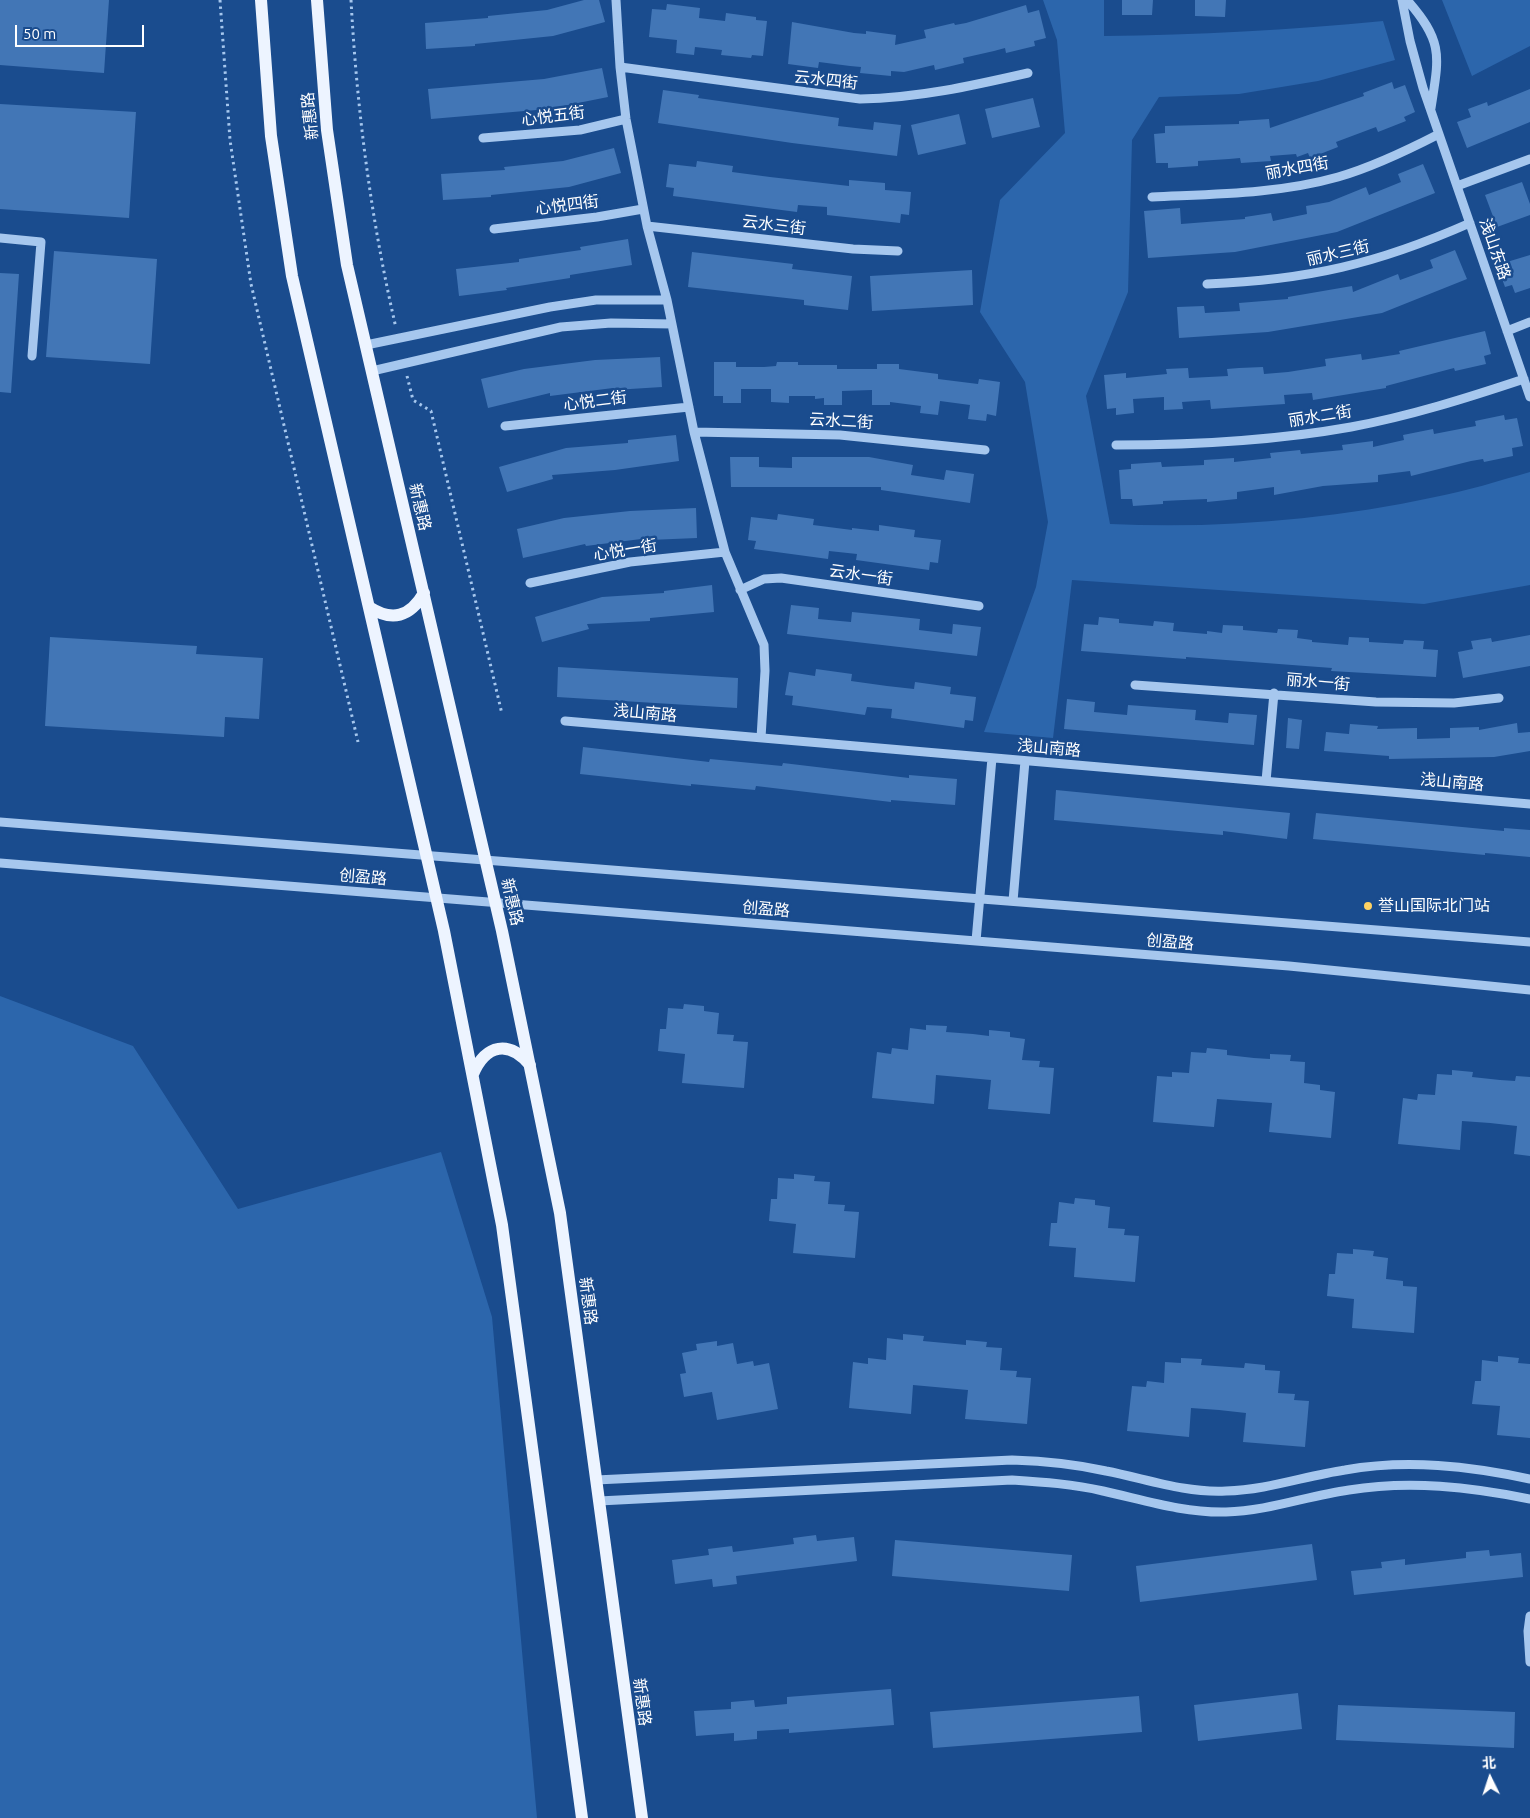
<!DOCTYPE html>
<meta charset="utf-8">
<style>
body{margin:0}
#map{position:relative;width:1530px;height:1818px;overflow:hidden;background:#1a4c8e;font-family:Ubuntu,"Noto Sans SC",sans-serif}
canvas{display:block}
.north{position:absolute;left:1465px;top:1753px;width:50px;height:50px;-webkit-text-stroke:4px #1a4c8e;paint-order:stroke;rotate:356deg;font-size:14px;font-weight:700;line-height:20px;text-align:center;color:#fff}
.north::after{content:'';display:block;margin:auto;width:18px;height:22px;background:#fff;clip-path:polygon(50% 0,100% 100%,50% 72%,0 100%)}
.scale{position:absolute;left:15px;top:25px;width:129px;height:22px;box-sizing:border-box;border:2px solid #fff;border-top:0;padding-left:6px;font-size:15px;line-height:18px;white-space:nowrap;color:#fff;-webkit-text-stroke:4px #1a4c8e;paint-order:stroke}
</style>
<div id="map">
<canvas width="1530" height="1818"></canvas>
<div class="north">北</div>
<div class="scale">50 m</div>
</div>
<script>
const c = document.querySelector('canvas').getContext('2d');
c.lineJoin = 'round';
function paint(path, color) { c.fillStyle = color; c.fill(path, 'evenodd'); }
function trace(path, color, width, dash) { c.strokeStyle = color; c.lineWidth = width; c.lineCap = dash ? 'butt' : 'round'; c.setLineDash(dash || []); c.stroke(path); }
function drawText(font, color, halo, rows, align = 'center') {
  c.font = font + ' Ubuntu,"Noto Sans SC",sans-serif'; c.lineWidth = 5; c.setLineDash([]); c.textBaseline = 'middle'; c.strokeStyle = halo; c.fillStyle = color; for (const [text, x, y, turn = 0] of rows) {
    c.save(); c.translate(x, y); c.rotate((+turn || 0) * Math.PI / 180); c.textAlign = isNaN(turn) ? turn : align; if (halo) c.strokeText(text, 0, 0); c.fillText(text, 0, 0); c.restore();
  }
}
paint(new Path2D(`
 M1043,0H1104V36C1197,35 1290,30 1383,21L1395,60L1318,81L1239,94L1159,97L1132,140L1128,292L1086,396L1110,524C1218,529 1328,520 1435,497C1467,491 1498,481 1530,472V585L1424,604L1072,580L1053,738L984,732L1036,587L1048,522L1025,382L980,312L1000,200L1065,133L1057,40Z
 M1442,0H1530V46L1472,76Z
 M0,996L133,1046L238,1209L441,1152L492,1317L537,1818H0Z`), '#2c66ac');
paint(new Path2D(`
 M0,0H109L104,73L0,65Z
 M584,0H599L605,22L553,36L475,44V46L426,49L425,23L488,18V16L547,10Z
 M1122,0H1153L1152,15H1122Z
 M1195,0H1226L1225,17L1195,16Z
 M667,4L700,8L699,18L725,21L726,13L756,17V20L767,21L763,56L752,55L751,58L721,55L722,50L695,47L694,55L676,53L677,40L649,37L652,9L666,10Z
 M1026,5L1028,13L1039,10L1046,38L1034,41L1035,46L1006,53L1005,48L994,51L963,58L964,63L935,70L934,65L904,72L891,71V76L860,73L861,67L850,66L819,62L818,68L788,64L792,22L854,33L866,34V31L896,35L895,45L926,38L924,30L954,23L955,25L966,23Z
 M602,68L608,97L548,109L431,119L428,89L544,79Z
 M1392,82L1394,89L1405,85L1415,112L1404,117L1406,121L1378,132L1376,127L1336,142L1338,147L1310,158L1308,153L1297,157L1296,154L1270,156L1271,161L1241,163L1240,158L1229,159L1198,161V166L1168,168V163H1156L1154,134L1165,133V126L1239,124V121L1269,119L1270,128L1364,96L1363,93Z
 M1530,89V122L1467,148L1457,122L1471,117L1468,109L1487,102L1488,106Z
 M663,90L699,95L698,98L839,118L838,126L873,130L874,122L901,125L897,156L792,143L658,123Z
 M1033,98L1040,127L992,138L985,109Z
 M0,104L136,112L129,218L0,209Z
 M959,114L966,144L918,155L911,125Z
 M614,148L621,173L569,187L491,195V197L443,200L441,174L505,170L504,167L563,161Z
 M697,161L733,166L732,172L770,177L849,186V180L885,183V190L911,192L909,215L901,214L900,223L827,215V207L798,205L797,212L673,196L674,188L666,187L669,164L696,167Z
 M1423,164L1435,193L1337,232L1235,252L1148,258L1144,211L1180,208L1181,224L1245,219V217L1271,213L1273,221L1307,214L1306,206L1329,202L1366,187L1369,195L1401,182L1398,174Z
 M1522,182L1530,204V215L1497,227L1485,195Z
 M628,239L632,265L570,275V278L506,288L507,290L459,296L456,269L519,262V259L581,250L580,247Z
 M1455,250L1467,279L1382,313L1268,332L1179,338L1177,307L1204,306L1205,313L1240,311L1239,303L1288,299V297L1352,286L1353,292L1398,274L1400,280L1433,268L1430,260Z
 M54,251L157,259L150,364L46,357Z
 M692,252L793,264L792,269L852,276L848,310L804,305V300L688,287Z
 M1530,255V288L1515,293L1512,285L1505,287L1497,265Z
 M972,270L973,305L872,311L870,276Z
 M0,273L19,274L11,393L0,392Z
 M1485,331L1491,354L1484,356L1486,364L1455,371L1454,368L1386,386V388L1313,400L1312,393L1284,395L1285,404L1211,409L1210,400L1182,402L1183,409L1164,410V397L1133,399L1134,413L1116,415V408L1107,409L1104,375L1126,373V378L1167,374L1166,369L1188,368L1189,378L1228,376L1227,369L1239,368L1263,367L1264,374L1288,372L1326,366L1325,359L1361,354L1362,360L1400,354L1399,351Z
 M660,357L662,387L614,390L613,388L550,396V393L488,408L481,379L524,369L595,360Z
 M714,362H736V367H764L776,366L777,362H798V365H837V369H877V364H899V369L938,374V379L978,384L979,379L1000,382L996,416L987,414L986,421L968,419L970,405L940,401L938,415L920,413L921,406L890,402V405H872V390L842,391V405H824V398L815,399V396H789V403L771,402V389H741V403H723V396H714Z
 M1504,415L1505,420L1517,418L1523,446L1512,448L1513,456L1484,462L1483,459L1471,461L1411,476L1410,471L1378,475V482L1323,486L1274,495V487L1237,492V499L1207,502V499L1184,500L1163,501V504L1133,506L1132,499H1121L1119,470L1131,469V464L1161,462L1162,467L1204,465V460L1234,458V462L1271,458L1270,453L1300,450L1301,454L1343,450L1342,445L1373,441V447L1404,440L1403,435L1433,429L1434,434L1465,428L1476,426L1475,421Z
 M676,435L679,461L615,470L552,475L553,479L507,492L499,467L566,448L628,443V440Z
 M730,457H759V467L792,468V457H869L913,465L911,475L944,480L946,470L974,474L970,503L881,490V487H731Z
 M696,508L697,538L649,540V538L586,546L585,544L523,558L517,529L564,518L630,511Z
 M778,514L814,519L813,525L852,530V528L879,531V525L915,530L914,537L941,540L938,563L930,562L929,570L856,560L857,554L829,551L828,559L754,549L756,541L748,540L751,517L777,520Z
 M712,585L714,612L650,618V621L587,624L589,629L542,642L535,617L602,597L664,593V591Z
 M791,605L819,608L818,619L851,622L852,612L892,616L920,619L919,630L952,634L953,624L981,627L977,656L787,634Z
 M1099,617L1119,619V623L1153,626L1154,621L1174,623L1173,631L1207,634V631L1222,633L1223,625L1243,626V630L1277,633L1278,629L1298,630L1297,638L1312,640V642L1348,645L1349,637L1369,638V642L1403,644L1404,640L1424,641L1423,649L1438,650L1436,677L1331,671L1332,668L1186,657V659L1081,651L1084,624L1098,625Z
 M1530,635V666L1463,678L1458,652L1473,649L1471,641L1491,638L1492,642Z
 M50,637L197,646L196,654L263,658L259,719L225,717L224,737L45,726Z
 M558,667L738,678L737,708L557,697Z
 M816,669L852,674L851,681L887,686L914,689L915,682L951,687L950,694L976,697L973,721L965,720L964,728L891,718L892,709L867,707L865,715L792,705L793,696L785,695L789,672L815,676Z
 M1067,699L1095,702L1094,712L1127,715L1128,705L1196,710L1195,720L1228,723L1229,713L1257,715L1254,745L1064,729Z
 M1288,718L1302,720L1299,749L1286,748Z
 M1517,723L1518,733L1530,732V751L1494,757L1389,759V756L1324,751L1326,732L1349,734L1350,724L1378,726L1377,729L1417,728V739L1450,738V728L1479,727V730Z
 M583,747L709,762L710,759L782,766L783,763L909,778V775L957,779L955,805L891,800V802L756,786L755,790L691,784V786L580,774Z
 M1056,790L1290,813L1287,839L1223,831V835L1054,820Z
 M1316,813L1504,831V828L1530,830V857L1485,853V855L1313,839Z
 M684,1004L704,1006V1011L719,1013L717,1034L734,1035L733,1041L748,1042L744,1088L682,1083L685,1054L658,1051L660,1029H666L668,1008L683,1009Z
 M926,1025L947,1026L946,1032L973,1034L989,1036V1030L1010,1032V1037L1025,1039L1022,1060L1040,1061L1039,1067L1054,1068L1050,1114L988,1109L991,1080L936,1075L934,1104L872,1098L877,1052L891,1054L892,1048L908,1050L910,1028L926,1030Z
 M1207,1048L1227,1050V1055L1254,1058L1270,1059V1054L1291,1055L1290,1061L1305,1062L1304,1083L1320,1085V1090L1335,1092L1331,1138L1269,1132L1272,1103L1244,1101L1217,1099L1214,1127L1153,1122L1157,1076L1172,1077V1072L1189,1073L1191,1052L1206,1053Z
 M1452,1070L1473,1072L1472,1077L1500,1080L1515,1081L1516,1076L1530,1077V1156L1514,1154L1517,1126L1490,1123L1462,1121L1460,1150L1398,1144L1403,1098L1417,1100L1418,1094L1435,1095L1437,1074L1452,1075Z
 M794,1174L815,1176L814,1181L830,1182L828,1204L845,1205L844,1211L859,1212L855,1258L793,1253L796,1224L769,1221L771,1199H777L778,1178L794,1179Z
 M1075,1198L1095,1200V1205L1110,1207L1108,1228L1125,1229L1124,1235L1139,1236L1135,1282L1074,1277L1076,1248L1049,1246L1051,1223H1057L1059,1202L1074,1204Z
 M1353,1249L1374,1251L1373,1256L1388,1258L1386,1279L1403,1281V1286L1417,1287L1414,1333L1352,1328L1354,1299L1327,1296L1329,1274H1335L1337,1253L1353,1254Z
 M903,1334L924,1336L923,1341L966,1345V1340L987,1342L986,1347L1002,1348L1000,1370L1017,1371L1016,1377L1031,1378L1027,1424L965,1419L968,1390L913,1385L911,1414L849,1408L853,1362L868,1364V1358L886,1360L887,1338L903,1340Z
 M717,1341V1346L733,1343L737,1364L753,1361L754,1366L769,1363L778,1409L717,1420L712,1392L684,1397L680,1374L686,1373L682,1353L697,1350L696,1344Z
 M1498,1356L1519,1358L1518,1363L1530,1364V1438L1497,1435L1500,1406L1472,1404L1475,1381H1481L1482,1360L1498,1362Z
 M1181,1358L1202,1359L1201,1365L1244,1368L1245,1363L1265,1365V1370L1280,1371L1278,1393L1295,1394L1294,1400L1309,1401L1305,1447L1243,1442L1246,1413L1219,1410L1191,1408L1189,1437L1127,1431L1132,1386L1146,1387L1147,1381L1164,1383L1165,1362L1181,1363Z
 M816,1535L817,1541L854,1537L857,1561L736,1576L737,1584L713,1587L712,1579L675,1584L672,1560L709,1555L708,1549L732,1546L733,1552L794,1544L793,1538Z
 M895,1540L1072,1555L1069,1591L892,1576Z
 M1312,1544L1317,1580L1140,1602L1136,1566Z
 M1489,1550L1490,1556L1521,1553L1523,1577L1354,1595L1351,1571L1382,1568L1381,1562L1405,1559V1565L1466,1558V1552Z
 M891,1689L894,1725L789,1733V1729L757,1731V1739L734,1741V1733L696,1736L694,1711L731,1709V1702L754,1700L755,1707L787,1704V1697Z
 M1298,1693L1302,1729L1198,1741L1194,1705Z
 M1139,1696L1142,1732L933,1748L930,1712Z
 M1338,1705L1515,1712L1514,1748L1336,1740Z`), '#4276b6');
trace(new Path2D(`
 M220,0L230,140L251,284L358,742
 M351,0C357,111 371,220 396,328
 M407,376L413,400L431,411L502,714`), '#a6c7ee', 3, [2.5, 4]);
trace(new Path2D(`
 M616,0L620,67L626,119L647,226L667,300L694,432L725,552L764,645L765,671L761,738
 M1402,0L1410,41L1423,88L1530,397
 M1407,0C1444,42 1439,56 1431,108
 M620,67L860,99C918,98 971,86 1028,73
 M483,138L580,130L626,119
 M1457,186L1530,159
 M1152,197C1214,194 1278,194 1338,177C1373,167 1406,151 1439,134
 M647,226L853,249L898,251
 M494,229L597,217L643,209
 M0,238L41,242L32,356
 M1207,284C1308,280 1377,264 1470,223
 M1507,331L1530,322
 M366,345L550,307L596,300H667
 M372,371L561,327L611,323L672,324
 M505,426L689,407
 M694,432L840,435L985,450
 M1116,445C1195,445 1273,441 1351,427C1410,416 1467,398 1524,379
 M530,583L630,562L725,552
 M740,590L764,579L781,578L979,606
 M1135,685L1376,702L1454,703L1499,698
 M565,721L1530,804
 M1266,781L1274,693
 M0,822L1530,942
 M0,863L1289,966L1530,990
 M1013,901L1025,761
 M976,941L992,758
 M596,1480L1012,1460C1044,1461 1075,1464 1106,1471C1147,1479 1184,1493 1226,1491C1267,1490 1305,1476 1345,1470C1407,1459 1469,1466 1530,1479
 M599,1501L1012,1480C1043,1482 1073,1484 1103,1491C1144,1500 1183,1513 1226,1512C1268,1511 1307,1496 1349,1490C1410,1480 1470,1487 1530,1499
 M1530,1616L1528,1631L1530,1662`), '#a6c7ee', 9);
trace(new Path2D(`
 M261,0L271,136L292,276L444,931L502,1225L582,1818
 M317,0L327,130L347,265L502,931L560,1213L642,1818
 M369,607C392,622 410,617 424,593
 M473,1074C486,1044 509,1040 530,1065`), '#edf4ff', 12);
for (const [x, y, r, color] of [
 [1368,906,5,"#ffd263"]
]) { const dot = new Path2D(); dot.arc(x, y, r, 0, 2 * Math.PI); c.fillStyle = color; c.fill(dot); trace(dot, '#1a4c8e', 2); }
drawText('16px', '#fff', '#1a4c8e', [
 ["云水四街",826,80,6],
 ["新惠路",310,116,-96],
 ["心悦五街",553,116,-7],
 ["丽水四街",1297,168,-10],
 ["心悦四街",567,205,-7],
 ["云水三街",774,225,7],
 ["浅山东路",1495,249,71],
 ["丽水三街",1338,253,-13],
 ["心悦二街",595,401,-7],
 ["丽水二街",1320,416,-9],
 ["云水二街",841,421,3],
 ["新惠路",420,507,77],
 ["心悦一街",625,550,-9],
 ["云水一街",861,575,8],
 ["丽水一街",1318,682,5],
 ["浅山南路",645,713,5],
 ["浅山南路",1049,748,5],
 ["浅山南路",1452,782,5],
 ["创盈路",363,877,5],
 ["新惠路",512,902,77],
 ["创盈路",766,909,5],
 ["创盈路",1170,942,5],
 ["新惠路",588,1301,82],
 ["新惠路",642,1702,82]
]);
drawText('16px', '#fff', '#1a4c8e', [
 ["誉山国际北门站",1378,906]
], 'left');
</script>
